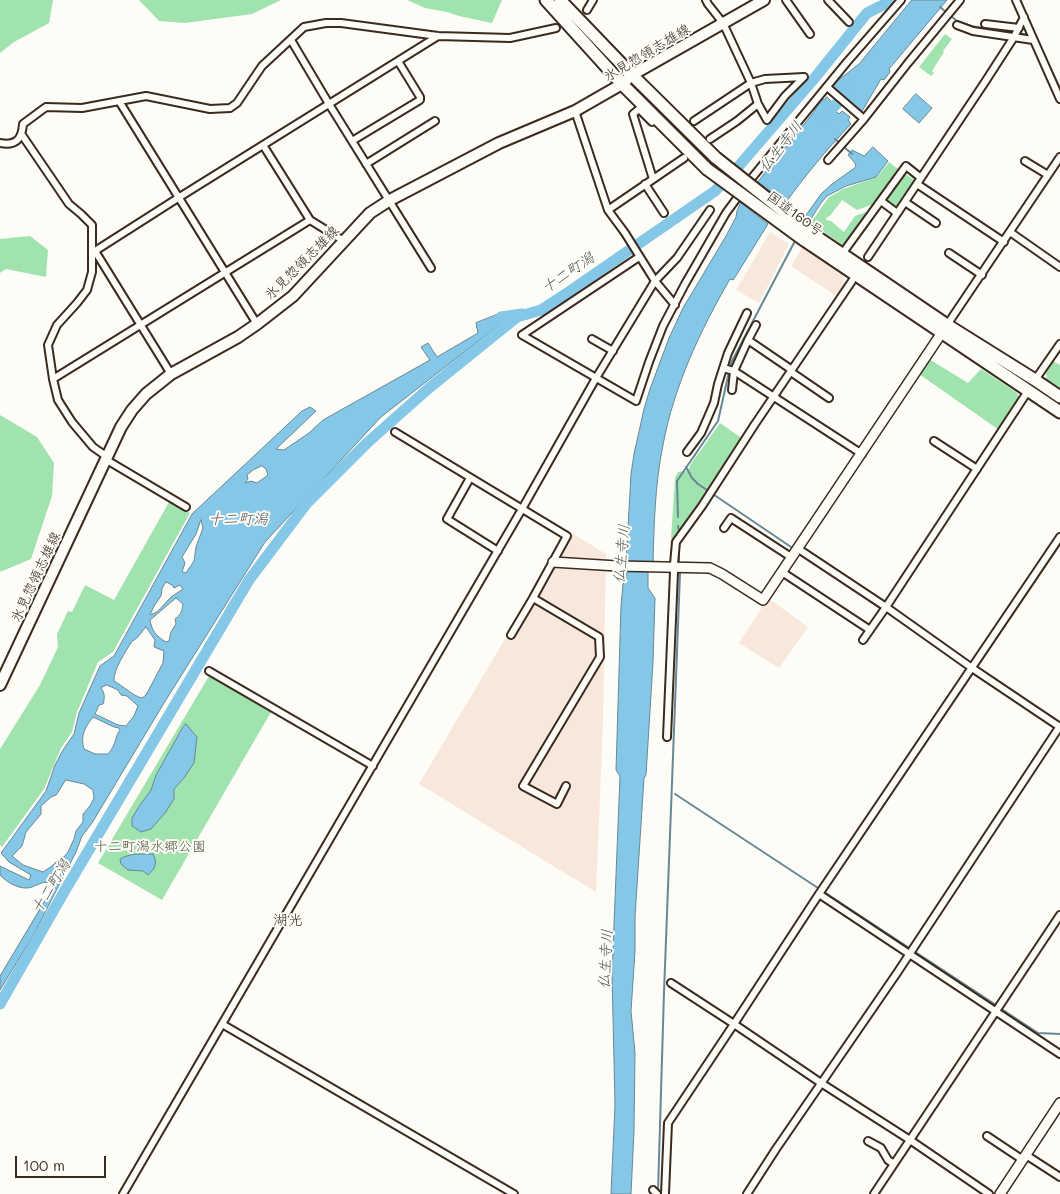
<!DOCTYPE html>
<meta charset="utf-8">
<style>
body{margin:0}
#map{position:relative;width:1060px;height:1194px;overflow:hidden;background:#fdfcf7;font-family:Mali,sans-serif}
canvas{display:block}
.scale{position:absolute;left:15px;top:1156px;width:91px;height:22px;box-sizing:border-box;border:2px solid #3b2a1e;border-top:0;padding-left:6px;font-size:15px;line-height:18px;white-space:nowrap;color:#3b2a1e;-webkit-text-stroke:4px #fdfcf7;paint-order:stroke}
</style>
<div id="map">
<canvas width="1060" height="1194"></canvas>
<div class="scale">100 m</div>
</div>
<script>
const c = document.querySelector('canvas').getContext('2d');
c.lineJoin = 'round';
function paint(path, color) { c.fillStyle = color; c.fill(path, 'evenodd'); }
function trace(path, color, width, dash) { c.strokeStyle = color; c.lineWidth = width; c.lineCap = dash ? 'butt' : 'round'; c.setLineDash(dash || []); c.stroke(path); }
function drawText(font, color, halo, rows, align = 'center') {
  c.font = font + ' Mali,"Klee One",sans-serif'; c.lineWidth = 4; c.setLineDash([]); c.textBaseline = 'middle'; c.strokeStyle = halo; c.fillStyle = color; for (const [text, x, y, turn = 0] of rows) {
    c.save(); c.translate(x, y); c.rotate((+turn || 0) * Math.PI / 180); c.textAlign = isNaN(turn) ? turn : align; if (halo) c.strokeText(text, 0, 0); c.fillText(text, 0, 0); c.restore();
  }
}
paint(new Path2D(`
 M770,232L789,244L759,303L736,290Z
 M803,246L846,276L843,280L848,284L838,297L791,266Z
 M567,530L606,554L603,723L596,892L419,784L499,649Z
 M768,598L808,627L779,668L739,643Z`), '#f8e8dc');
paint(new Path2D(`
 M0,0H53L49,23L14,42L0,53Z
 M139,0H281L252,14L185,23L159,21Z
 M407,0H502L492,23L459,16L447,12L425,8Z
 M945,34L952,39L943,51L944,52L932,71L934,73L931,76L919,67Z
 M889,162L898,169L897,173L874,204L857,210L842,200L830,216L827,217L826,220L831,221L844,232L855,216L869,211L843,245L811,223L828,198L843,189L877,177Z
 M905,174L916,181L897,209L885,201Z
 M30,236L48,250L46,277L6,269L0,273V239Z
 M929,359L968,383L981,369L1016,392L1018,395V400L999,430L919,374Z
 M1053,361L1060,365V390L1047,381L1046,373Z
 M0,415L37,437L54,463L52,496L31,559L0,572Z
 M720,423L743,439L677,537L671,539L675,478L678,472L687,471L694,459L701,450Z
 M169,502L190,513L113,652L98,662L77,712L72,732L61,748L44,789L2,847L0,845V749L40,685L58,647L57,634L68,611L72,612L85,585L114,600Z
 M209,676L271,712L162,900L98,863Z`), '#a0e3ae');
const water = new Path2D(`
 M912,0H947L889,69L890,72L884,80L881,79L861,113L831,88L836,82L859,64Z
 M916,94L932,108L919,123L903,109Z
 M827,97L834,104L832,107L839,114L842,111L850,117L848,120L851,124C827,149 804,177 784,205L756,184L813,113L822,99L824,100Z
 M873,147L888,161L876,177L846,186L827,196L821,203L809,222L804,218L821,194L832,184L856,167L855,163L848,155L852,150L864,156Z
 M741,203L768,224L737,274L733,280L730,279C700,331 674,386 663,445C655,484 654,524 653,564L626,563L631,474L634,454L644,409L650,389L669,338L683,308L726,236L736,217L737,211Z
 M499,314L504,321L381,417L265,542L164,703L92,823L82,836L76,852L34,934L0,990V976L68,862L65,860L49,877L52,880L51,883C43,881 40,884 32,887C22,891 7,883 0,875V866L29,880L31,875L9,862L1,853L46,791L55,765L63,750L74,734L79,713L100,666L114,656L192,514L302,411L310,407L316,411L276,449L284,450L309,433L323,420L430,360L421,347L428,343L437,357L478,333L476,323ZM262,466L266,469L268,475L257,483L251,481L245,483L248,479L247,475L253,470ZM201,520L203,528L196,547L194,561L186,573L182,572L185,563L182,557L196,534ZM166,582L172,585L174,588L180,585L183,589L171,597L157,612L150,615L154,606L161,596L162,589ZM176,598L183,604C182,611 181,615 175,619L176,624L171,632L169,641L166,642C156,636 152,631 150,620C159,613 167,605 176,598ZM146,627L155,640L154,647L164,651L163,663L146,695L142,698C133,696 123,686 114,681C113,670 126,651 132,641C138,639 141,632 146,627ZM107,685L118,690L121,695L127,696L138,706L134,716L126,726L118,725L95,714L99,705L103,704C105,698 105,693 101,688ZM93,717L114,727L119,728L120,730C114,738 117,744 108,754H95L84,749C80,736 85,727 93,717ZM66,780L84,784L93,790L94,798L90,806L83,814V822L76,831L74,839L68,852L64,857H61L52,866L43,872L23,865L12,856L22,846L26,832L41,814V806L51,797L56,795Z
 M626,570L648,571V588L655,598L653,662L646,775L644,778L635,917V951L631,1011L635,1053L634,1131L631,1194H611L615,1105L612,974L620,776L616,770L621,606L623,584L626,581Z
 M186,724L197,737L194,763L184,778L174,789V799L165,813L151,829L141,832L132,826V818L140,805L151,790L156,775L183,727Z
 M153,854C158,863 155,869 148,875L143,871L128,870L121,864L120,859C130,853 142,854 153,854Z`);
paint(water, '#85c7e6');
trace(water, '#678896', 1);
trace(new Path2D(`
 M940,7L957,21L971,26L1014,33
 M1018,33L1029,35
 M1035,36L1060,88
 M835,139L852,154
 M686,467L692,478L698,484L794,549
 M678,517L677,481L718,421L731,363L796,239
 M678,526L679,531
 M679,546V562
 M827,572L920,635
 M675,794L996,1005
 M1000,1008L1038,1033L1060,1034
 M658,1192L664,992L680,573`), '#678896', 2);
trace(new Path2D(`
 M824,118L848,91
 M501,317L522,314
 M0,1004L64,892L249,580L307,503L367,443L429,388L517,317L541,310L570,291L715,191L738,167L813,80L867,13L883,5L888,0`), '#85c7e6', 11);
trace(new Path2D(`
 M556,28L587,10`), '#d6d2cc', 6, [6, 3]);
const street = new Path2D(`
 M786,0L810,34
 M828,0L849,22
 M1016,0L1060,99
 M587,10L593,0
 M985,24L1019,28
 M957,25L973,31L1033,40
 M291,40L329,104L431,268
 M804,77L785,96L767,120L758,104L751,83L765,79Z
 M827,87L864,119L828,160
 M119,101L257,324
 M575,111L608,210L625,233L655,281L675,305
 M864,119L908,63L960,0
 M694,121L751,83L723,23L708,4L706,0
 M652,122L639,109L633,114L653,179
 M22,135L69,204L81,214L92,225V272L87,290L77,303L57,325L48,345L53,379L58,400L72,422L93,447L106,456
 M710,139L737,121L758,104
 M352,141L420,100V97L398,61
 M0,143C16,146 22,139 23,124L46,107L82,108L146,96L210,109L230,108L237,103L262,66L304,27L326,23H341L438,36L510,38L556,28
 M263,145L310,220L344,241
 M1025,161L1048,175
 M366,164L435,121
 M645,184L664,213
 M917,184L1004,242
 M881,201L897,213
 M905,202L936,223
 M608,210L684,158
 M1010,232L1060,267
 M93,251H95L178,198L438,36
 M95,251L171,374
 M949,253L982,275
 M842,254L906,166L921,178
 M639,257L522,335L636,401L649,362L663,326L685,284L726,213L751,179L847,62L901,0
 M868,257L985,82L1014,37L1024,17
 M756,325L748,340L792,370
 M947,325L1060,157
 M592,339L613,351
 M748,340L734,371L862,454
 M723,368L734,371L732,390
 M791,372L829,398
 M53,379L310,220
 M1035,380L1060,344
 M395,432L567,536L533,598L599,637L600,657L523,786L557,804L566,786
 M934,441L977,469
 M687,452L701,433L708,417L714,403L718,384L728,353L747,313
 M105,459L186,507
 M470,478L447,519L498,551
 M724,528L731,518L791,557
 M797,548L886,607L972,668L1060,727
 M674,564L676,542L702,506L755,424L852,281
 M782,572L870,630
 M511,635L533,598
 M863,640L886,607L1028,391
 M209,671L373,766
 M667,737L674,572
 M819,894L1060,1054
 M671,983L734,1024L821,1083L910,1140L989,1194
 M222,1024L514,1194
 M987,1136L1023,1160
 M868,1141L881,1148L888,1160L894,1164
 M1026,1155L1060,1177
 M653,1190L657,1194
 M123,1194L522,509L596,378L655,281L677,258L710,210
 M665,1194L668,1123L734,1024L819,894L1060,537
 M747,1194L776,1149L897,973L1060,726
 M874,1194L1060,915`);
const secondary = new Path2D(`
 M553,562L617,566L710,568L722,574L763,600L945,328
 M1000,1194L1060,1103`);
const primary = new Path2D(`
 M0,685L121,427L132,410L146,394L171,374L238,337L257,324L293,296L370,213L390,200L499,143L575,111L622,84L632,75L764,0`);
const highway = new Path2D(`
 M546,0L622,84L707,169
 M560,0L632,75L716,158
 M811,233L947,325L1035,380L1060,397
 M804,240L1060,412`);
trace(street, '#3b2a1e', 10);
trace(secondary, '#3b2a1e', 12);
trace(primary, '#3b2a1e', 14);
trace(highway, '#3b2a1e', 15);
trace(street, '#fdfcf7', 6);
trace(secondary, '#fdfcf7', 9);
trace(primary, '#fdfcf7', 10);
trace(highway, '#fdfcf7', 11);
const highwayBridge = new Path2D(`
 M716,158L811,233
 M707,169L804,240`);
trace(highwayBridge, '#3b2a1e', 15, []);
trace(highwayBridge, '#fdfcf7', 11);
drawText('14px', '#3b2a1e', '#fdfcf7', [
 ["氷見惣領志雄線",647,53,-31],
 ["国道160号",795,214,36],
 ["氷見惣領志雄線",302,263,-45],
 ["氷見惣領志雄線",36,577,-65]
]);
drawText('14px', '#545842', '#fdfcf7', [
 ["十二町潟水郷公園",150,847]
]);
drawText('italic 15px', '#51595a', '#fdfcf7', [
 ["仏生寺川",781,147,-52],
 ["十二町潟",568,273,-34],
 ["十二町潟",238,519],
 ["仏生寺川",622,554,-85],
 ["十二町潟",51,887,-59],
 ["仏生寺川",606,959,-87]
]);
drawText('15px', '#3b2a1e', '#fdfcf7', [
 ["湖光",288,920]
]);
</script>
